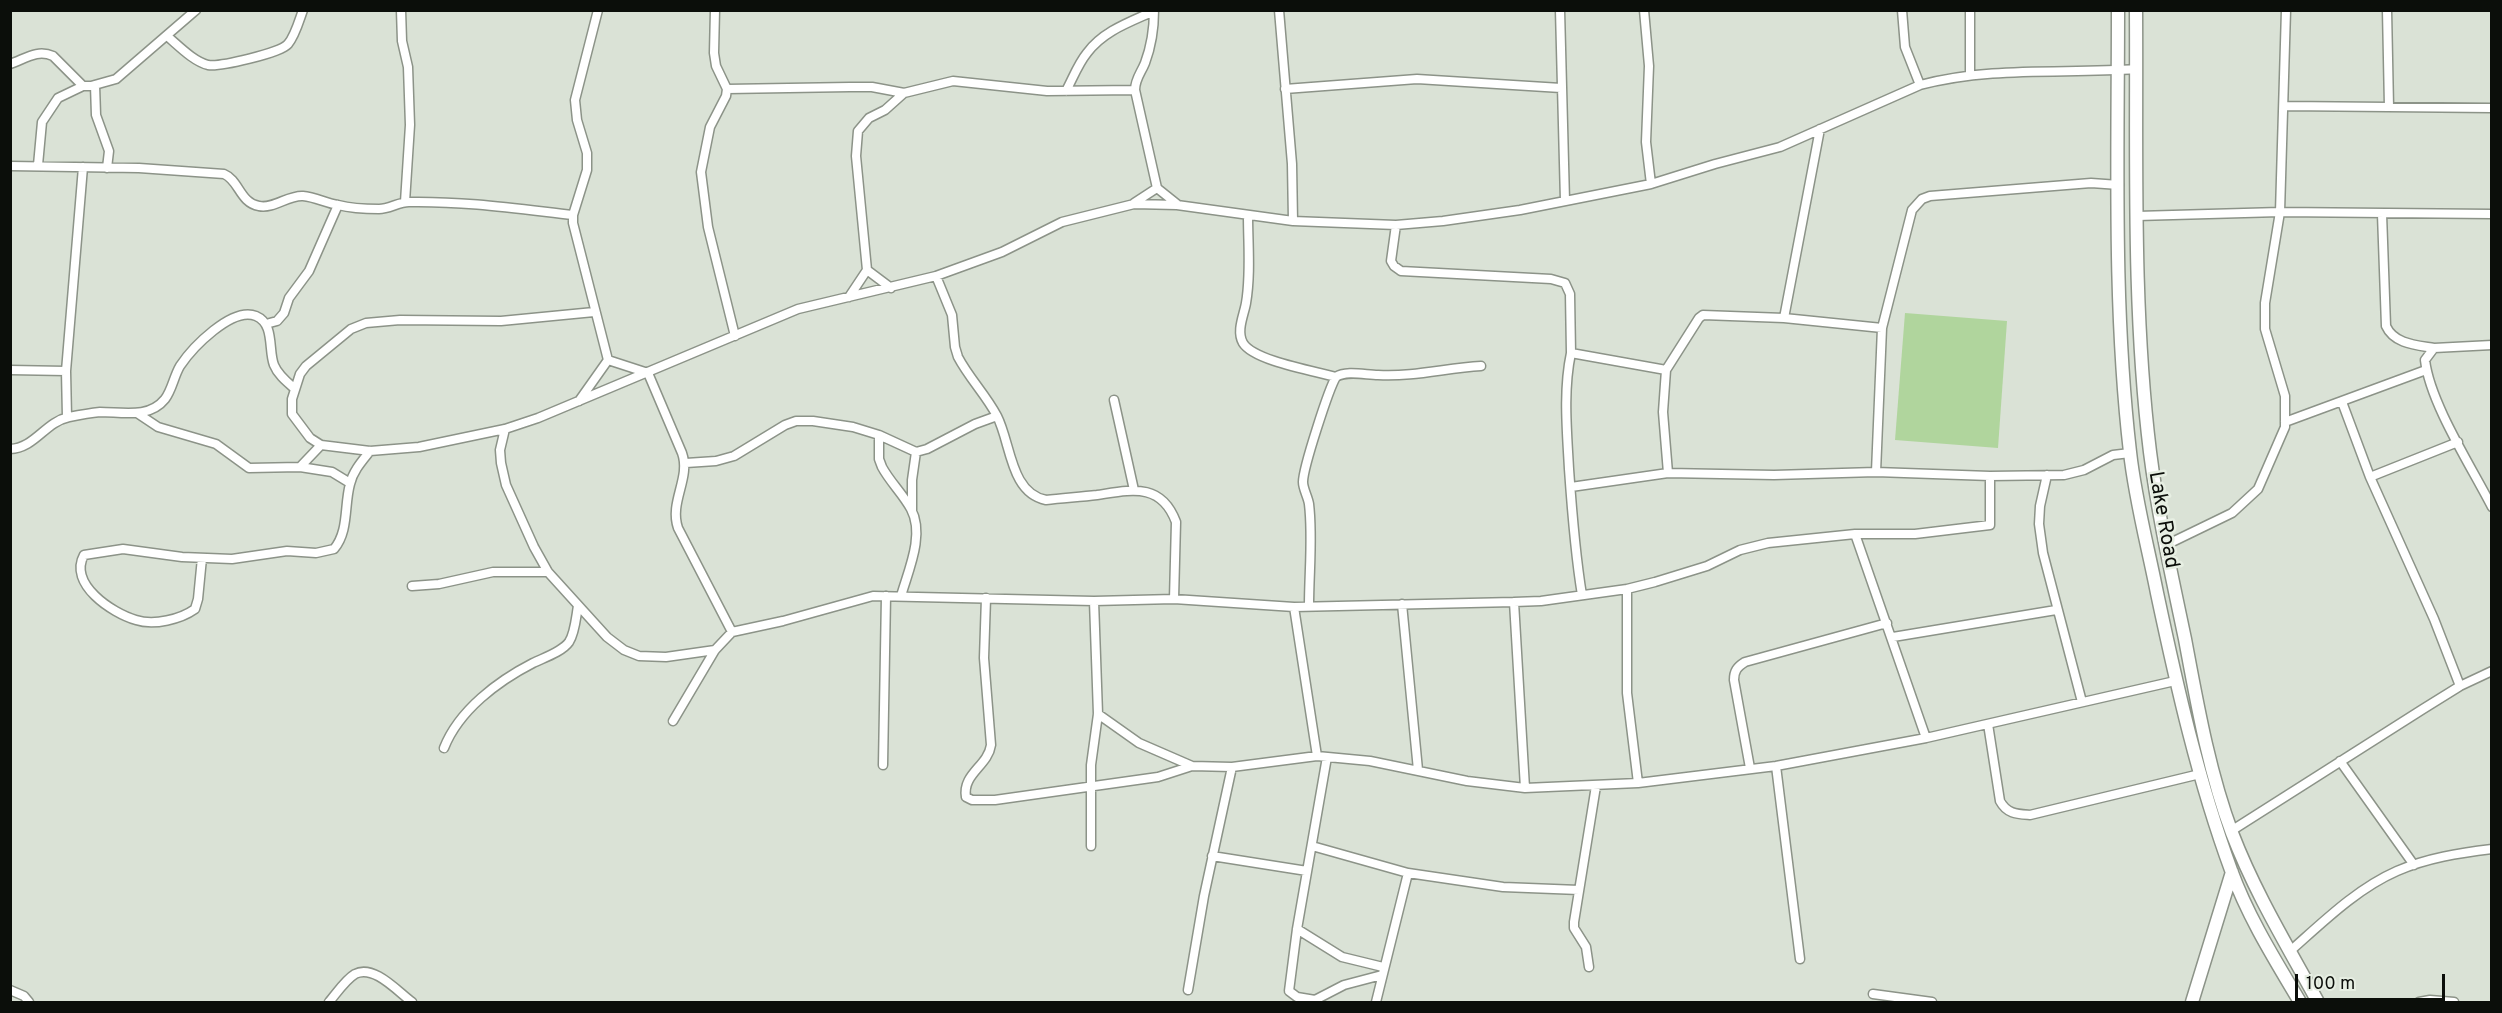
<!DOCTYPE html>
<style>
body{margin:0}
#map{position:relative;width:2502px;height:1013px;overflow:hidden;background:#dae2d6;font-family:Overpass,sans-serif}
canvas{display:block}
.frame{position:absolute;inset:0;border:12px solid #0b0e0a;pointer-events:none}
.scale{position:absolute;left:2295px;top:974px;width:150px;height:27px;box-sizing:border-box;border:3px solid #0b0e0a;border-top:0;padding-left:8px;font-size:18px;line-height:21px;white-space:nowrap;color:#0b0e0a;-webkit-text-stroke:4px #e7efe3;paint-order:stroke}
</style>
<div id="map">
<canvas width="2502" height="1013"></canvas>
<div class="frame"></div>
<div class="scale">100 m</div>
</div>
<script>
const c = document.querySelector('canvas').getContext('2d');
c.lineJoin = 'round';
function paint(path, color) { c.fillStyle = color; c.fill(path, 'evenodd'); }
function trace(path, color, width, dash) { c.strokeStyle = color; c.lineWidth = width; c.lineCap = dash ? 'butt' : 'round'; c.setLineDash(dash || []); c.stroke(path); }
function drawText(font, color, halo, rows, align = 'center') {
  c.font = font + ' Overpass,sans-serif'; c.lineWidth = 5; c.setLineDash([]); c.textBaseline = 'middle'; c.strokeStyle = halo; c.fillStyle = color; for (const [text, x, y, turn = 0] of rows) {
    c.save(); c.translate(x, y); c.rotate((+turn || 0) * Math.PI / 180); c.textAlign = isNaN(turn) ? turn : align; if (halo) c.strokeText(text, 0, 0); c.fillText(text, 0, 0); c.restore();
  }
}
paint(new Path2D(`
 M1905,313L2007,321L1998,448L1895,440Z`), '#b0d59d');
const street = new Path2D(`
 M401,10L402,41L408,67L410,125L405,202
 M598,10L575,100L577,120L587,153V170L573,215V223L608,360L648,373L682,453C691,478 669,502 678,528L732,632
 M715,10L714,53L716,66L727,89L726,96L710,127L701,172L708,227L735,336
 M1279,10L1292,164L1293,221L1396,225L1443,221L1520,210L1651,184L1715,164L1780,147L1920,85C1991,66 2064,74 2136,69
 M1560,10L1565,201
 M1644,10L1649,66L1646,142L1651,184
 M1902,10L1905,47L1920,85
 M2387,10L2389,107
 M167,36C179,46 193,61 208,65C220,67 280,53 288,44C295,36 299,21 303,10
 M10,64C25,59 37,49 53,56L83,86
 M1970,75V10
 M95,85L96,115L109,151L107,168
 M727,89L850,87H872L904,93L953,81L1047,91L1135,90
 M1285,89L1417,79L1561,88
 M1066,91C1073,78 1078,64 1087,53C1103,31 1130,22 1154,11
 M2285,106L2492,108
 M38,165L42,122L58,98L83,86H91L116,79L196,10
 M10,166L139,168L224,174C239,180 240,203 259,206C274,209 288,195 303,196C315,197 326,203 338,205C350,208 366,209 379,209C389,209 399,202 409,202C464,201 519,209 573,215
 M1157,188L1177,204
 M1134,203L1157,188L1135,90C1135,79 1141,73 1145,63C1151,47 1154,28 1154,10
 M2382,214L2386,326C2394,344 2416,345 2434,348
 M1248,215C1248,244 1251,274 1246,303C1244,315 1236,331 1243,343C1254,361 1315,371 1336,377C1346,370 1366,375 1378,375C1414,377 1446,368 1481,366
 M2137,216L2280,212L2492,214
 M1396,225L1391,261L1394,266L1401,271L1551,279L1565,283L1570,294L1571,353L1666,370L1663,412L1668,473L1774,475L1876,472L1990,476L2064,475L2084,470L2113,455L2130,453
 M867,270L891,288
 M936,276L952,315L955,347L958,357C969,378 986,395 997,416C1011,443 1010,493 1046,500C1063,498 1080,497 1097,495C1131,490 1161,482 1176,522L1174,599
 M849,297L867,270L856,156L858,131L869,118L885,110L904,93
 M594,312L501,321L400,320L366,323L351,329L306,366L300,374L292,399V414L310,438L321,445L370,451L419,447L505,429L538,418L798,309L936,276L1002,252L1062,222L1134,204L1177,205L1293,221
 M1784,318L1820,129
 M266,324L277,321L284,313L289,298L309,271L338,205
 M1882,328L1912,210L1922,199L1930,196L2091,183L2119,185
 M2492,345L2434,348L2425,360C2430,403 2471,466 2492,507
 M1571,353C1563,391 1567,431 1569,469C1572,512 1575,553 1582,595
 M10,370L66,371
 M1666,370L1699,318L1703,315L1784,318L1882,328L1876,472
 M1114,400L1134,490
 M579,401L608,360
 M2342,402L2370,477
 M137,413L158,427L216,444L249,468L300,467L332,472L350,483
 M67,417L66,371L83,167
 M2285,422L2426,370
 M505,429L500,450L501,463L506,485L534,547L548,572L607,637L624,650L639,656L666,657L715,650
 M879,435V459L882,467C890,482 903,494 911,509C925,535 908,571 901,596
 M2458,442L2370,477L2434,619L2460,686
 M10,449C35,448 45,422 69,417C79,415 90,413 100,412C122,412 149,419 165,399C172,390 174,376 180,366C192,348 232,306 256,316C275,324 268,350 274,365C278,375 287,382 295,389
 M686,463L716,461L734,456L785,425L796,421H813L853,427L879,435L916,452L927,449L975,424L997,416
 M300,467L321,445
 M2047,475L2040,506L2039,524L2043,553L2082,702
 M1571,487L1668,473
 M912,510V480L916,452
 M1855,534H1915L1990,525V476
 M2166,545L2232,513L2258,489L2285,427V396L2265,329V303L2280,212L2286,10
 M202,558L198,599L195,609C181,619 154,626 136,620C112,613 68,584 84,555L123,549L182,557L232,559L287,551L316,553L334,549C349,531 344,506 350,484C353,471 362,461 370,451
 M412,586L439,584L493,572H548
 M1627,589L1655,582L1707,566L1740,550L1768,543L1855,534L1926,738
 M986,598L984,658L991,745C988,766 962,774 966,797L972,800H995L1158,777L1192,766
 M1402,604L1418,770
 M1309,606C1309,572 1313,537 1309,504C1308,497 1303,489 1303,482C1303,468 1329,388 1336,377
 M1294,607L1514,602
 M1893,637L2056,610
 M1098,714L1139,743L1192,766L1232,767L1317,756
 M673,721L715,650L732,632L783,621L873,596L1094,601L1174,599L1294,607L1317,756L1370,761L1467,781L1525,788L1638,783L1776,766L1926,738L2175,681
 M1988,724L2000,801C2007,814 2017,814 2030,815L2200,774
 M444,748C459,710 498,681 533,663C543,658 562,652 569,642C575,633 576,617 578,606
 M1327,757L1297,929L1289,991L1297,997L1315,1000L1344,985L1382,975
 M2340,761L2414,865
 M883,765L886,596
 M1776,766L1800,959
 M1750,768L1734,680C1734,671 1737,667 1745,662L1887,623
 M1525,788L1514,602L1541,601L1627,589V693L1638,783
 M2231,831L2423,709L2460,686L2492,671
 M1091,846V765L1098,714L1094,601
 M1312,846L1408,873L1376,1002
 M1212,856L1307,871
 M1408,873L1503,887L1579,890
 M1297,929L1342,957L1383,967
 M2289,952C2322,923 2356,889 2397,871C2427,858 2459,853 2492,849
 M1589,967L1586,947L1574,928V922L1596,786
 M10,990L24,996L29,1002
 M1188,990L1204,896L1232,767
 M1873,994L1932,1002
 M329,1002C336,994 345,980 355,974C374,964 398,992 412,1002
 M2419,1002L2430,1000L2454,1002`);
const secondary = new Path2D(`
 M2118,10C2118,157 2113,306 2130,452C2135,499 2148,547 2157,593C2177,687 2198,780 2231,870C2248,917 2275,960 2300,1002
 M2136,10C2137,157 2132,306 2150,452C2158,515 2172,577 2185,639C2197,703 2209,772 2232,833C2255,893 2288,947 2318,1002
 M2192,1002L2232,872`);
trace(street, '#8c9388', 11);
trace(secondary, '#8c9388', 15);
trace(street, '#fff', 8);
trace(secondary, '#fff', 12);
drawText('21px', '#0b0e0a', '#e7efe3', [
 ["Lake Road",2162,520,80]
]);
</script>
